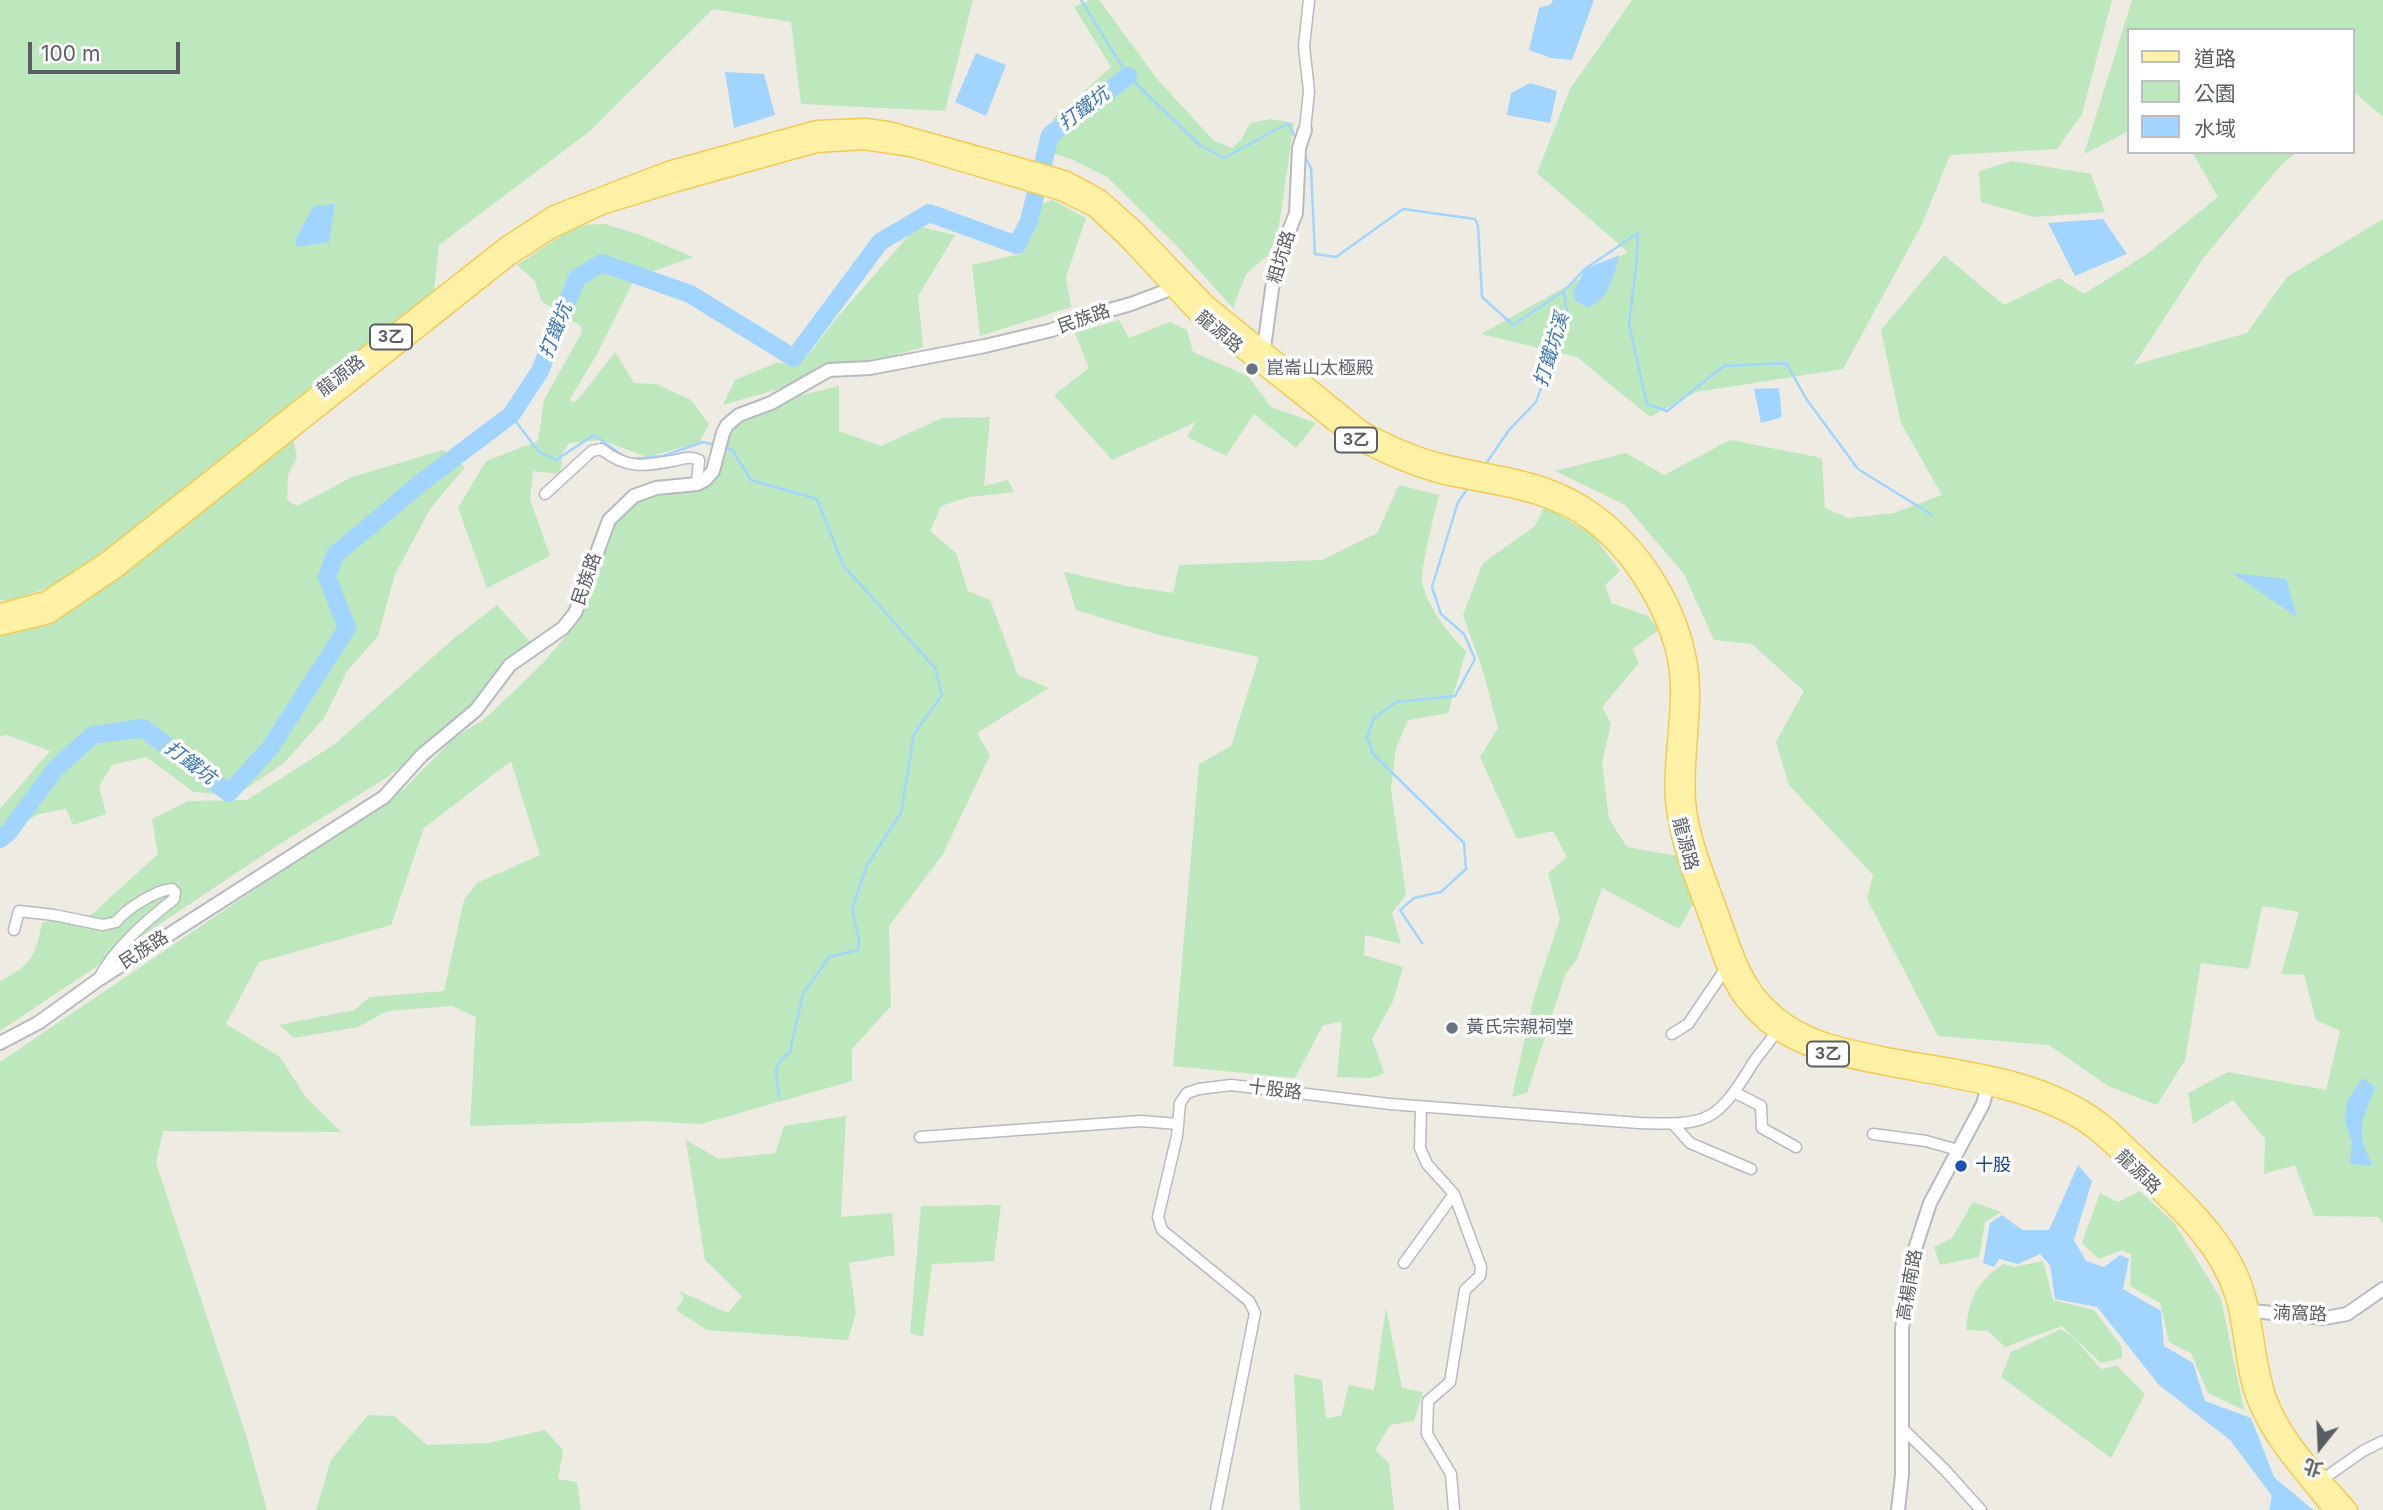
<!DOCTYPE html>
<meta charset="utf-8">
<style>
body{margin:0}
#map{position:relative;width:2383px;height:1510px;overflow:hidden;background:#eeebe2;font-family:Inter,"Noto Sans TC",sans-serif}
canvas{display:block}
.legend{position:absolute;left:2127px;top:28px;width:228px;height:126px;box-sizing:border-box;background:#fff;border:2px solid #bdbfc1;margin:0;padding:9px 12px;list-style:none;font-size:21px;color:#5a5e63}
.legend li{display:flex;align-items:center;gap:14px;height:35px}
.legend b{width:35px;border:2px solid #bdbfc1}
.north{position:absolute;left:2285px;top:1412px;width:70px;height:70px;-webkit-text-stroke:5px #fff;paint-order:stroke;rotate:198deg;font-size:19px;font-weight:700;line-height:28px;text-align:center;color:#5a5e63}
.north::after{content:'';display:block;margin:auto;width:24px;height:32px;background:#5a5e63;clip-path:polygon(50% 0,100% 100%,50% 72%,0 100%)}
.scale{position:absolute;left:28px;top:42px;width:152px;height:32px;box-sizing:border-box;border:4px solid #5a5e63;border-top:0;padding-left:9px;font-size:21px;line-height:24px;white-space:nowrap;color:#5a5e63;-webkit-text-stroke:5px #fff;paint-order:stroke}
</style>
<div id="map">
<canvas width="2383" height="1510"></canvas>
<ul class="legend">
<li><b style="height:9px;background:#fff1a6"></b>道路</li>
<li><b style="height:19px;background:#bde7bd"></b>公園</li>
<li><b style="height:19px;background:#a1d5ff"></b>水域</li>
</ul>
<div class="north">北</div>
<div class="scale">100 m</div>
</div>
<script>
const c = document.querySelector('canvas').getContext('2d');
c.lineJoin = 'round';
function paint(path, color) { c.fillStyle = color; c.fill(path, 'evenodd'); }
function trace(path, color, width, dash) { c.strokeStyle = color; c.lineWidth = width; c.lineCap = dash ? 'butt' : 'round'; c.setLineDash(dash || []); c.stroke(path); }
function drawText(font, color, halo, rows, align = 'center') {
  c.font = font + ' Inter,"Noto Sans TC",sans-serif'; c.lineWidth = 7; c.setLineDash([]); c.textBaseline = 'middle'; c.strokeStyle = halo; c.fillStyle = color; for (const [text, x, y, turn = 0] of rows) {
    c.save(); c.translate(x, y); c.rotate((+turn || 0) * Math.PI / 180); c.textAlign = isNaN(turn) ? turn : align; if (halo) c.strokeText(text, 0, 0); c.fillText(text, 0, 0); c.restore();
  }
}
paint(new Path2D(`
 M0,0H973L945,111L801,104L791,22L713,9L590,131L439,245L434,290L80,577L9,601L0,600Z
 M1090,0H1099L1157,79L1214,141L1232,148L1241,140L1250,123L1270,119L1294,123L1278,232L1268,255L1246,274L1233,308L1176,245L1107,177L1071,159L1038,148L1054,118L1111,67L1074,7Z
 M1632,0H2112L2082,114L2057,149L1950,155L1922,224L1843,369L1696,392L1650,417L1577,357L1481,334L1628,252L1537,173L1570,89Z
 M2132,0H2383V117L2353,91V30H2129V131L2084,154Z
 M2192,152H2297L2282,164L2204,257L2134,365L2247,333L2287,277L2383,219V1223L2378,1217L2314,1216L2295,1165L2264,1174L2265,1139L2233,1100L2193,1124L2188,1093L2228,1072L2326,1090L2340,1031L2316,1020L2304,975L2281,974L2299,912L2262,906L2249,969L2201,963L2185,1060L2157,1105L2108,1086L2049,1045L1938,1036L1867,899L1873,875L1789,785L1776,742L1804,691L1752,644L1714,640L1684,574L1625,505L1555,471L1626,453L1664,475L1730,440L1822,458L1825,508L1848,518L1894,513L1942,495L1901,423L1881,330L1944,255L2004,305L2059,278L2084,294L2147,254L2218,197Z
 M2012,161L2091,174L2105,212L2034,217L1981,202L1979,171Z
 M1052,200L1086,218L1066,277L1071,307L980,336L972,265L1021,254L1042,204Z
 M605,224L643,236L693,257L635,278L597,354L570,399L572,402L577,401L615,352L634,383L656,384L691,400L709,424L699,443L647,457L601,440L569,443L563,452L560,474L533,471L530,499L550,556L487,588L458,508L486,461L538,441L544,400L582,332L581,326L541,301L535,281L517,265L577,225Z
 M917,226L955,235L918,296L923,347L723,405L735,380L776,363L801,364L836,319Z
 M1119,320L1129,338L1170,322L1187,330L1193,352L1248,376L1271,407L1316,423L1296,448L1254,414L1226,456L1187,437L1196,422L1112,460L1054,395L1089,368L1075,333Z
 M839,386V431L881,446L942,418L990,417L984,486L1008,480L1014,492L969,497L941,506L930,531L956,553L968,591L990,600L1018,675L1049,688L977,733L990,755L943,854L889,926L891,1006L852,1049V1081L701,1124L646,1121L470,1126L476,1017L452,1006L387,1011L358,1027L294,1038L279,1025L354,1010L370,997L444,991L464,900L477,883L540,855L511,761L424,828L391,925L259,962L226,1024L280,1057L305,1096L341,1132L163,1131L156,1163L246,1435L267,1510H0V1062L405,788L454,738L486,718L542,664L580,620L595,564L611,526L636,499L707,479C711,466 714,450 721,438C739,405 805,395 839,386Z
 M293,439L297,457L288,475L287,500L297,506L352,477L443,450L465,467L430,509L395,574L378,636L347,671L324,718L284,763L235,796L194,792L146,757L112,765L99,786L106,814L73,825L66,809L39,814L9,829L0,828V809L50,751L7,735L0,736V627L53,619L129,570L221,491Z
 M1399,485L1439,495C1435,511 1420,570 1422,582C1428,608 1447,632 1466,651L1448,713L1408,720L1396,748L1391,789L1406,895L1392,913L1401,944L1365,935L1364,955L1403,967L1393,1001L1372,1039L1384,1073L1371,1078L1337,1077L1342,1022L1323,1025L1295,1078L1173,1066L1199,764L1231,746L1259,657L1159,635L1076,610L1064,572L1127,586L1173,593L1179,565L1322,560L1377,533Z
 M1545,506L1594,536L1620,571L1605,585L1611,603L1648,616L1659,630L1632,649L1639,663L1602,707L1611,724L1602,762L1609,819L1627,847L1677,856L1693,904L1679,929L1602,888L1577,959L1565,975L1527,1093L1512,1097L1534,997L1560,919L1548,873L1567,857L1553,831L1517,839L1480,757L1498,728L1484,674L1463,615L1483,563L1535,526Z
 M497,605L535,647L466,712L389,776L275,847L0,1031V981C32,965 35,957 42,923L68,916L91,915L158,854L152,819L188,801L247,800L335,744L452,640Z
 M846,1116L841,1217L892,1213L895,1255L849,1263L856,1313L848,1340L707,1330L676,1310L684,1298L679,1291L728,1313L742,1296L705,1260L686,1140L719,1159L775,1153L784,1126Z
 M2140,1191L2174,1223L2221,1299L2244,1410L2208,1393L2191,1353L2169,1342L2160,1303L2130,1286L2131,1254L2122,1250L2099,1259L2082,1243L2100,1193L2118,1202Z
 M1973,1202L2001,1212L1985,1222L1979,1257L1940,1265L1934,1247L1952,1238Z
 M1001,1205L994,1261L932,1264L923,1337L910,1333L921,1206Z
 M2043,1261L2053,1300L2094,1310L2122,1347V1358L2101,1363L2062,1326L2005,1347L1988,1331L1966,1330C1969,1298 1977,1282 2003,1264L2014,1267Z
 M1386,1307L1402,1388L1423,1392L1414,1421L1390,1425L1375,1450L1389,1463L1394,1510H1300L1294,1374L1322,1380L1326,1418L1341,1416L1349,1385L1374,1390Z
 M2061,1329L2073,1337L2101,1369L2117,1366L2145,1394L2111,1458L2001,1377L2011,1352Z
 M368,1415L394,1416L427,1445L488,1443L545,1430L563,1450L558,1479L577,1482L581,1510H316L331,1460Z`), '#bde7bd');
paint(new Path2D(`
 M1553,0H1594L1572,60L1551,58L1529,50L1539,8L1551,4Z
 M976,53L1006,65L986,116L955,102Z
 M725,72L764,74L775,115L734,128Z
 M1530,83L1557,91L1550,123L1507,115L1511,93Z
 M335,204L329,242L297,247L295,240L314,206Z
 M2103,219L2127,254L2075,276L2048,223Z
 M1619,255C1614,276 1609,301 1587,307L1576,301L1573,293L1585,269Z
 M1779,388L1782,417L1761,423L1754,389Z
 M2232,573L2286,579L2297,617Z
 M2362,1078L2375,1087C2362,1124 2354,1129 2373,1166L2350,1164L2352,1143L2345,1120L2347,1101Z
 M2078,1165L2092,1181L2074,1240L2086,1261L2104,1267L2120,1255L2129,1259L2123,1289L2161,1311L2164,1346L2193,1363L2205,1401L2251,1418L2274,1477L2313,1510H2269L2272,1496L2230,1440L2159,1385L2097,1307L2055,1299L2050,1265L2040,1254L2018,1264L1999,1259L1994,1267L1983,1263L1990,1223L2002,1215L2022,1230H2049Z`), '#a1d5ff');
trace(new Path2D(`
 M1081,0L1128,76L1200,145L1224,158L1288,123L1297,141
 M1303,153L1311,168L1315,254L1336,257L1403,209L1475,219L1478,226L1482,297L1513,325L1564,291L1567,314L1536,402L1509,430L1485,465
 M1565,290L1585,269L1638,233L1636,267L1629,324L1647,404L1667,411L1724,366L1786,363L1807,400L1858,469L1932,515
 M511,415L538,451L556,460L594,435L626,458
 M723,447L732,450L751,480L817,499L843,565L935,668L942,695L914,734L901,813L867,865L852,909L859,940L858,950L829,957L803,994L790,1052L780,1061L776,1069L779,1097
 M632,459L663,456L703,442L716,445
 M1422,943L1400,910L1414,898L1441,892L1466,869L1464,843L1374,755L1367,738L1373,719L1396,702L1455,696L1475,659L1464,634L1441,614L1432,587L1458,502L1469,487`), '#a1d5ff', 2.5);
trace(new Path2D(`
 M0,839L8,833L56,768L93,735L143,728L229,793L270,748L347,628L327,577L335,555L422,482L511,415L540,371L577,278L602,263L690,294L794,358L880,242L929,213L1017,245L1029,221L1050,135L1128,76`), '#a1d5ff', 18);
const minor = new Path2D(`
 M1305,130L1309,91L1304,46L1309,0
 M545,494L592,451L601,449C628,470 645,466 677,460C685,458 691,456 699,460L697,484
 M14,930L19,911L54,915L103,925L116,922C126,909 156,890 172,889L175,892L174,899C146,921 114,948 98,980
 M1672,1034L1688,1024L1726,968
 M1734,1092L1761,1106L1762,1128L1796,1147
 M1421,1107L1420,1148L1427,1164L1454,1194L1481,1267L1480,1276L1465,1290L1450,1382L1428,1401L1427,1434L1451,1474L1454,1510
 M1673,1124L1690,1143L1751,1169
 M1873,1134L1926,1141L1958,1150
 M920,1137L1141,1121L1178,1124
 M1404,1263L1454,1194
 M1901,1427L1945,1470L1981,1510
 M2323,1479L2363,1451L2383,1441
 M1216,1510L1255,1313L1249,1301L1162,1230L1158,1217L1177,1136L1180,1103L1187,1093L1199,1089L1231,1085L1390,1104L1639,1123C1709,1125 1716,1123 1753,1063C1761,1051 1772,1040 1778,1028`);
const tertiary = new Path2D(`
 M1263,355L1275,267L1296,213L1299,148L1305,130
 M0,1043L38,1023L98,980L384,797L422,755L476,710L510,665L563,628L575,613L609,520L634,496L656,488L697,484L705,480L713,471L723,433L727,425L739,415L771,403L829,370L870,368L985,346L1052,330L1078,319L1131,304L1179,286
 M2245,1313L2252,1311L2325,1318L2347,1314L2383,1289
 M1898,1510L1902,1475V1328L1915,1249L1930,1203L1983,1104L1990,1079`);
const primary = new Path2D(`
 M0,612L46,600L106,561L505,246L554,214L668,170L817,129L865,127L888,130L1047,174L1067,180L1100,198L1136,230L1207,304L1361,429C1388,444 1415,456 1444,463C1501,477 1548,477 1597,514C1650,554 1689,622 1691,688C1692,726 1684,764 1687,802C1691,843 1709,881 1722,919C1732,947 1741,977 1761,1000C1796,1040 1842,1047 1892,1057C1962,1070 2042,1076 2101,1121C2116,1133 2129,1147 2143,1160C2178,1193 2217,1227 2238,1271C2257,1313 2253,1356 2268,1398C2283,1441 2320,1476 2349,1510
 M0,627L49,615L114,571L508,258L551,230L602,206L673,184L816,144L864,141L911,148L1061,192L1094,208L1127,239L1197,314L1355,439C1384,455 1413,468 1445,476C1496,487 1546,490 1590,522C1637,557 1679,629 1679,688C1680,726 1671,763 1674,801C1678,842 1694,880 1708,918C1719,948 1727,981 1748,1005C1781,1045 1829,1056 1877,1065C1944,1079 2038,1088 2093,1130C2110,1143 2125,1159 2140,1174C2177,1209 2217,1245 2233,1294C2245,1330 2242,1370 2258,1405C2275,1445 2306,1476 2332,1510`);
trace(minor, '#b7babf', 13);
trace(tertiary, '#b7babf', 16);
trace(primary, '#f6ca52', 19);
trace(minor, '#fff', 10);
trace(tertiary, '#fff', 12);
trace(primary, '#fff1a6', 16);
for (const [x, y, r, color] of [
 [1252,369,7,"#6b7280"],
 [1452,1028,7,"#6b7280"],
 [1961,1166,7,"#1a4fb4"]
]) { const dot = new Path2D(); dot.arc(x, y, r, 0, 2 * Math.PI); c.fillStyle = color; c.fill(dot); trace(dot, '#fff', 2.5); }
for (const [x, y, w] of [
 [391,337,42],
 [1356,440,42],
 [1828,1054,42]
]) { const box = new Path2D(); box.roundRect(x - w / 2, y - 12.5, w, 25, 5); c.fillStyle = '#fff'; c.fill(box); trace(box, '#5a5e63', 2); }
drawText('bold 16px', '#5a5e63', null, [
 ["3乙",391,337],
 ["3乙",1356,440],
 ["3乙",1828,1054]
]);
drawText('18px', '#5a5e63', '#fff', [
 ["粗坑路",1282,257,-73],
 ["民族路",1084,319,-19],
 ["龍源路",1219,332,40],
 ["龍源路",341,376,-38],
 ["民族路",587,579,-71],
 ["龍源路",1685,844,75],
 ["民族路",144,950,-33],
 ["十股路",1275,1090,7],
 ["龍源路",2138,1172,44],
 ["高楊南路",1910,1285,-80],
 ["湳窩路",2300,1314,2]
]);
drawText('18px', '#5b616d', '#fff', [
 ["崑崙山太極殿",1266,369],
 ["黃氏宗親祠堂",1466,1028]
], 'left');
drawText('18px', '#164399', '#fff', [
 ["十股",1975,1166]
], 'left');
drawText('italic 19px', '#3a75b5', '#fff', [
 ["打鐵坑",1084,109,-37],
 ["打鐵坑",556,331,-68],
 ["打鐵坑溪",1552,350,-73],
 ["打鐵坑",190,763,37]
]);
</script>
